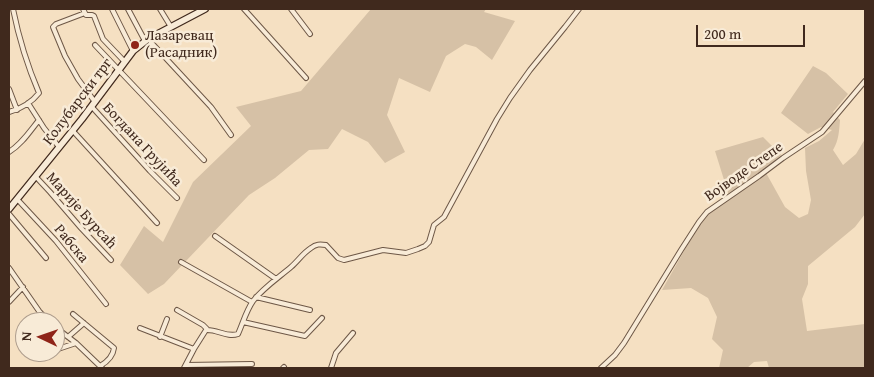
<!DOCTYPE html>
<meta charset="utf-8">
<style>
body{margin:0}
#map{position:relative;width:874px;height:377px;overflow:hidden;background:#f5e0c2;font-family:"Gentium Book Plus",serif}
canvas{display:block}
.frame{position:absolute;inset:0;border:10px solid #40291d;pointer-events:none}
.north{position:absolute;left:15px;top:312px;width:50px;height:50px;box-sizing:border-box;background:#f8ebd7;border:1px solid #ae9d8d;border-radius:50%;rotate:273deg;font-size:14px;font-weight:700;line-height:20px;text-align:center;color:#40291d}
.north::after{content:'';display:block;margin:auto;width:18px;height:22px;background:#8f2418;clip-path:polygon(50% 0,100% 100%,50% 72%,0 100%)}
.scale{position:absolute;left:696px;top:25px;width:109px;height:22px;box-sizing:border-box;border:2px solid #40291d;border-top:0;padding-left:6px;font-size:15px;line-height:18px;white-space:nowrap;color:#40291d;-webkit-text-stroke:4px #f8ebd7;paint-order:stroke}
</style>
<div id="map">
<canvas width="874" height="377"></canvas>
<div class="frame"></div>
<div class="north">N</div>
<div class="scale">200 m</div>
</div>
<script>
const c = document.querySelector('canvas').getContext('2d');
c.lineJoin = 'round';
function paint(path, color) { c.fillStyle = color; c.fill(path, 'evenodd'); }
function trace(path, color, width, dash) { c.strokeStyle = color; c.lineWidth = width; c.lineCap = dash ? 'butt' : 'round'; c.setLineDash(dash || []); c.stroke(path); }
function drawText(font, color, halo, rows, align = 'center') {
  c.font = font + ' "Gentium Book Plus",serif'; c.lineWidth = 5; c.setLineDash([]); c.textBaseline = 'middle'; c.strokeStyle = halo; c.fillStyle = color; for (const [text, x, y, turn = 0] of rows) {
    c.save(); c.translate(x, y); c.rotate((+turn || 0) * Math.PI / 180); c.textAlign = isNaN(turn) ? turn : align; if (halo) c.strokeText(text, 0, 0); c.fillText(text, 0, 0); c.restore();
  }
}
paint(new Path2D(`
 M371,9H486L484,12L515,21L492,60L476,47L465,44L446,56L430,92L399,78L387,115L405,152L385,163L368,142L342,129L328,149L309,150L275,178L249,195L164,284L148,294L120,265L144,226L163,242L193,182L251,126L236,107L301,91Z
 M813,66L826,73L848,94L833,112L840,120C839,131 839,140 833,150L843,165L856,154L865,139V214L855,227L808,266V284L802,299L807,331L865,324V368H769L767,361L754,362L747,368H719L723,350L712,339L717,317L708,298L691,288L662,290L706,212L730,199L715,151L763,137L781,155L765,171L785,207L799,218L808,214L811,200L806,171L805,148L819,141L832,130L821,127L808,134L781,113Z`), '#d6c1a6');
const street = new Path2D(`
 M83,9L86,15H92L94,16L103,39L124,61
 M112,9L133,51
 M128,9L145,41
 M160,9L171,27
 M244,9L306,78
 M291,9L310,34
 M85,13L56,24L53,27L65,56L78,79L95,102
 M148,39L211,107L231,135
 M95,45L204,160
 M9,89L17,110
 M28,103L44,128L59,147
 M92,107L150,171L177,198
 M9,112C20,109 32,102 39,93C27,65 19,39 13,9
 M73,131L157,223
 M9,152C22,144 30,131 39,120
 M36,177L50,192L81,228L111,260
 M17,199L56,241L106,304
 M9,214L46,258
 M215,236L276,279
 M181,262L252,302
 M9,268L39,311L49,322
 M256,297L310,310
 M9,302L23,287
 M177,310L203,325L207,329
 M73,314L114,348C113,357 107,362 100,366
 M243,322L305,336L322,318
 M55,327L76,343L102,368
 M140,328L194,349
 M68,337L84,323
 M160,337L167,319
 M55,350L76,343
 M43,353L47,352
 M186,365L252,364
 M184,368L194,349L206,330C217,329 227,338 238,334C243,323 246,311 253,301C263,288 278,278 291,267C298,261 303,253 311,248C316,244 320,244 326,245L338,258L344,260L383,250L406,253L418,249L425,246L429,242L434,225L444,217L497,119L510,98L530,70L565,27L579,9
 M283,368L284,367
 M331,368L336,353L353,333
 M601,368L615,355L624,343L681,250L699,222L707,212L759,176L783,158L822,132L865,81`);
const secondary = new Path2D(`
 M9,209L82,119L133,51L148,39L205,9`);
trace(street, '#6d5746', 6);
trace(secondary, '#40291d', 8);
trace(street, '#f8ebd7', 4);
trace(secondary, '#f8ebd7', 5.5);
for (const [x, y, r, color] of [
 [135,45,5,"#8f2418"]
]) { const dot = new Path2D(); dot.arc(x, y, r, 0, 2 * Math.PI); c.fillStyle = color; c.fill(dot); trace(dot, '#f8ebd7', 2); }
drawText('15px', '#40291d', '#f8ebd7', [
 ["Лазаревац",145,36],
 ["(Расадник)",145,53]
], 'left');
drawText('15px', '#40291d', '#f8ebd7', [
 ["Колубарски трг",78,102,-53],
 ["Богдана Грујића",142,145,47],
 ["Војводе Степе",744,172,-35],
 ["Марије Бурсаћ",81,211,48],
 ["Рабска",71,244,50]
]);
</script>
